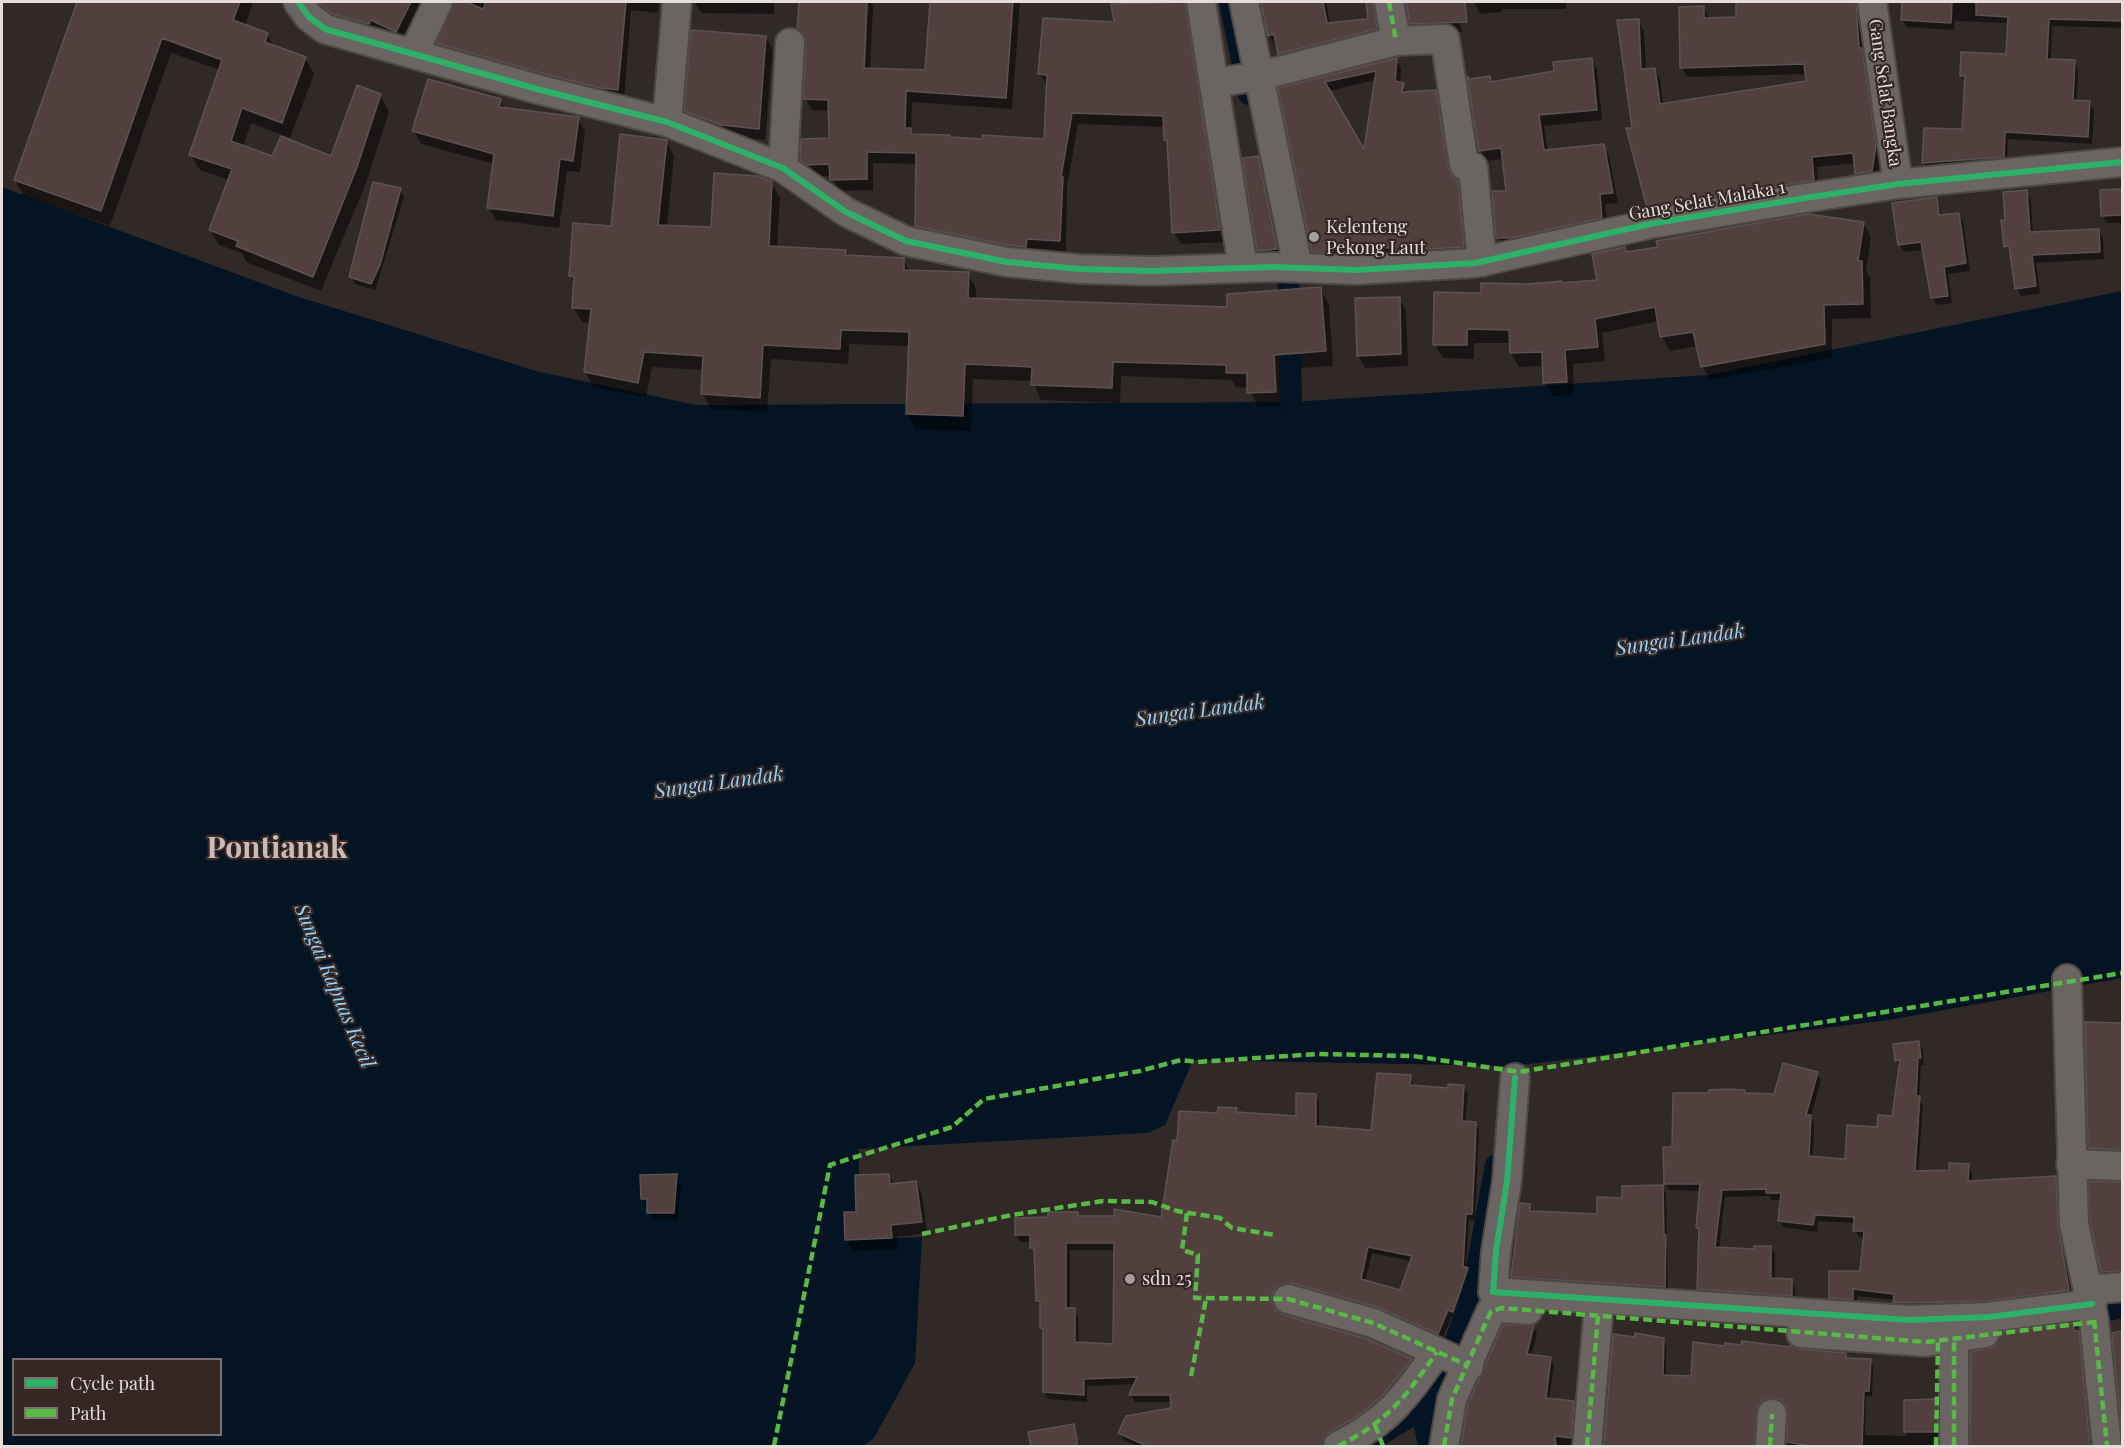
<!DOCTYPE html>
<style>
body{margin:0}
#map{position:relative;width:2124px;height:1448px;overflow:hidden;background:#302928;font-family:"Playfair Display",serif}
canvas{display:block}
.frame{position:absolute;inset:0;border:3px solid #e6dddb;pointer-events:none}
.legend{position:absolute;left:12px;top:1358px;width:210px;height:78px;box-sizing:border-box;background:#342724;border:2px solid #7b706d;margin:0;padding:8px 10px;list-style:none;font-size:18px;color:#e6dddb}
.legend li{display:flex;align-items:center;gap:12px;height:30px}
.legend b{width:30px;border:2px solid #7b706d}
</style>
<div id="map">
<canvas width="2124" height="1448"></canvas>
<div class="frame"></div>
<ul class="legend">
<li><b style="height:8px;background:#2db169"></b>Cycle path</li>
<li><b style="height:8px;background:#58b947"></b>Path</li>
</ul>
</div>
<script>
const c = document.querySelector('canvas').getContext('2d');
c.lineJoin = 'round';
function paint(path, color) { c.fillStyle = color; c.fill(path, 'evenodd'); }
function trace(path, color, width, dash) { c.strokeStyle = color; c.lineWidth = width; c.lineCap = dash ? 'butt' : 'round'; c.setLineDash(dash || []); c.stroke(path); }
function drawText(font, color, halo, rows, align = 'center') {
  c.font = font + ' "Playfair Display",serif'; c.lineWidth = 4.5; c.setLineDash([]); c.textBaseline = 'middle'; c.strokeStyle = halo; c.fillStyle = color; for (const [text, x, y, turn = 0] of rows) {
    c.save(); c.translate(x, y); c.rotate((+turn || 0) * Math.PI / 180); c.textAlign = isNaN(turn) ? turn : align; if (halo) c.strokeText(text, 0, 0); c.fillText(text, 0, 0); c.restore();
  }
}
paint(new Path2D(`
 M2,187L296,296L536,371L696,405L1291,402L1707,375L2122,291V978L1889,1020L1513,1066L1193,1060L1165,1125L1148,1133L859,1149L858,1240L922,1237L915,1363L874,1438L863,1446H2ZM14,1360H220V1434H14Z`), '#041423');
paint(new Path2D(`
 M78,2H253L245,26L267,34L274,47L305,58L314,74L290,138L251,123L243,147L273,158H332L380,95L389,111L366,183L321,291L246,262L242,253L219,245L210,230L229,180L200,170L191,155L220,70L171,53L110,226L24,196L15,180Z
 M320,2H422L402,42L340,24L326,12Z
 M455,2H571L597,6V2H659L658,13L631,10L624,100L444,54L438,43L455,9Z
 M695,2H774V14L701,13Z
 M800,2H870L873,6L870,70L927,72L932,2H1020L1012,109L912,102L911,131L914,136L951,139L1046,141L1047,85L1040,74L1113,24L1111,2H1197L1226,242L1181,244L1174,233L1169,144L1165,127L1078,124L1067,187L1066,252L1033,250L1032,258L924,237L917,226L918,164L873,163V190L838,191L831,176H815L808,171L802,159L830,140V111L812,110L805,98L808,44L799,28ZM865,4H868L865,76H862Z
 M1261,2H1326L1330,24L1369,20L1367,2H1382V38L1285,63L1277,44L1275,45L1269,35Z
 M1406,2H1456L1462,32L1417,33L1411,23Z
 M1474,2H1566V9H1502V12L1480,14Z
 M1737,2H1861L1863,54L1867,60L1869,93L1873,99L1881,157L1877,181L1863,183L1857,173L1856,163L1817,167L1819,190L1654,218L1648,207L1634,129L1638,20L1644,31L1646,70L1654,69L1660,79L1663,105L1807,83V74L1687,77L1682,67L1703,8L1710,19L1738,18Z
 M1902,2H2122V28L2052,26L2051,60L2074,61L2078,69L2077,101L2089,102L2094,109L2092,144L2008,139L2007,164L1928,170L1924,163L1963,131L1966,83L1961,75L2008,55L2009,23L1955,21L1954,30L1907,27L1902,20Z
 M766,37L773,50L765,140L729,136L693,123L686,111Z
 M1591,59L1597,70L1602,120L1544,126L1548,152L1603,146L1609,156L1618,203L1605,204L1607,228L1504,248L1498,237L1508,193L1503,159L1486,161L1480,150L1490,78L1493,83L1555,73Z
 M1396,60L1401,68L1400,84L1408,93L1435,92L1440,100L1452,178L1462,190L1468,255L1336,254L1337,261L1318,260L1313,251L1280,89ZM1376,80L1365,153L1329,91Z
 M500,100L505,109L578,119L585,131L580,172L567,171L559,228L496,220L489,207L494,164L421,144L414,131Z
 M666,141L674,156L667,227L712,229L771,183L780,198L777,248L845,252L848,257L903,259L910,272L968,274L976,289V300L1228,308L1320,289L1329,304L1333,366L1282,369L1283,406L1258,407L1249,388L1236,387L1231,380L1121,376L1120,403L1041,400L1033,381L973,379L971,431L916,429L907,414L910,346L849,344L848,364L771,359L767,412L711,409L703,394L704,370L652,367L646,397L594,387L585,372L591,323L582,322L573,307L575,284L570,276L612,228Z
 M1258,158L1265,170L1283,262L1266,263L1258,251Z
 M400,190L404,197L375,290L355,284L351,276Z
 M2122,191V223H2107L2102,215Z
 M2026,192L2031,200L2033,234L2098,230L2103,238L2104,259L2036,263L2040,294L2021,296L2017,288L2012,254L2006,246L2007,221Z
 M1936,199L1942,216L1958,214L1963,222L1970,271L1948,274L1952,303L1937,305L1932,297L1924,250L1904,252L1899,244Z
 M1863,223L1871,237L1866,271L1870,277L1871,318L1832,319V358L1710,380L1702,366L1698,346L1670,351L1662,337L1659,321L1602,333L1605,361L1573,364L1574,395L1553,396L1544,382V366L1519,367L1511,353V343H1474V359L1443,358L1435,344L1483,294L1599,281L1626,254Z
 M1399,298L1406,310L1408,366L1365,368L1358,355Z
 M2122,1022V1158L2094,1156L2090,1148L2086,1024Z
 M1919,1043L1923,1050L1924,1065H1921L1919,1099L1923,1105L1918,1172L1950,1171L1968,1166L1972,1173V1182L2055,1177L2059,1184L2061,1233L2072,1297L1899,1309L1895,1300L1857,1296V1306L1835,1305L1831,1298L1861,1273L1865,1238L1859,1237L1855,1230V1223L1818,1221L1817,1232L1783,1227L1779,1220L1782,1200H1771L1769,1196L1725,1197L1719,1248L1756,1250L1771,1247L1775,1254V1280L1791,1281L1795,1288V1302L1703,1296L1699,1289L1700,1232L1697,1227L1701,1191L1669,1190L1665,1183L1673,1149L1710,1094L1744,1091L1746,1094L1775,1095L1817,1073L1821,1080L1811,1117L1814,1123L1813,1158L1847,1161L1878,1128L1893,1118L1900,1067L1896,1060Z
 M1410,1076L1414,1087L1449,1090L1464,1087L1468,1094L1465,1122L1475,1123L1479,1130L1475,1221L1469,1220L1466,1269L1471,1276L1456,1318L1452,1317L1442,1340L1275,1303L1278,1313L1411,1360L1415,1367L1386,1402L1327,1446H1137L1124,1440L1120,1433L1172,1410V1402H1135L1131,1395L1136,1384L1087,1386V1402L1048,1399L1044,1392V1332L1042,1307L1037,1300L1036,1255L1032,1242H1020L1016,1235L1050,1219L1077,1213L1080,1218L1162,1219L1178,1143L1219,1114L1236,1110L1238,1114L1297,1118L1315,1095L1319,1102V1128L1373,1132ZM1070,1250H1115L1114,1346H1079L1078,1316L1074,1309H1070ZM1372,1253L1411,1261L1401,1291L1365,1282Z
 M889,1175L894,1185L915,1182L922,1194L927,1233L897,1237L898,1249L853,1251L846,1239L858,1213Z
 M676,1176L681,1184L678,1220L653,1221L649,1206L642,1198Z
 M2122,1182V1278L2107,1280L2102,1272L2091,1183Z
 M1662,1187L1666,1194L1668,1294L1517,1284L1512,1276L1530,1205L1534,1213L1598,1216L1624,1200Z
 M2072,1325L2082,1341L2093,1446H1972V1353Z
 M1533,1327L1537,1333L1531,1356L1550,1359L1554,1365L1549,1400L1573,1402L1577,1408L1574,1446H1462L1469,1404Z
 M2122,1333V1421L2114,1334Z
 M1614,1336L1663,1340L1666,1346V1377L1692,1378L1799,1351L1845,1354L1848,1360H1870L1873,1366L1872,1396H1866L1865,1435L1906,1436L1905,1401H1937L1940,1407L1941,1446H1788V1409L1777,1403L1758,1446H1668L1669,1442L1628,1437L1626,1446H1605Z
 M1073,1426L1080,1446H1032L1030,1433Z`), '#0007');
trace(new Path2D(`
 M1230,2L1249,94
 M1285,252L1288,267L1291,402
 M1471,1301L1512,1304
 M2077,1317L2122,1307
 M1422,1410L1429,1446
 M1369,1441L1432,1403L1471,1301L1496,1165`), '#041423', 22);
const building = new Path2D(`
 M77,2H240L233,20L268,33L265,42L306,57L282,123L242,108L231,141L272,156L281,136L331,156L357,85L381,94L357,167L313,277L236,246L238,241L209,230L232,169L189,155L222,60L162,38L101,211L14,180Z
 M318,2H411L396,32L371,20L369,24L332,14Z
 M454,2H466L483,9L486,2H626L618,90L601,88L541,73L436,43Z
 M799,2H867L864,68L925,70L930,2H1013L1006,98L906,91L905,128H911V134L950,135V137L982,139V135L1044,139L1047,75L1038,74L1043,18L1114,22L1111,4L1185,2L1220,230L1172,233L1167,140H1164L1163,116L1072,113L1061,177H1063L1060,241L1027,239L1026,247L1007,245L915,226L916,153L867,152V179L830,180L829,164L807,165L800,160L801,139L829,138L828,100L803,99L806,44L804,35L797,29Z
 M1261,2H1323L1327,23L1368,19L1366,2H1373L1377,29L1278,54L1274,34L1268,36Z
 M1406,2H1465L1467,22L1410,24Z
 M1736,2H1856L1859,48H1862L1876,146L1872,171L1855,174L1853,153L1812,157L1814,180L1647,208L1626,128H1632L1617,20L1639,19L1641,69L1655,68L1660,104L1806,81L1804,64L1680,68L1679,7L1704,6V18L1736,17Z
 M1902,2H1952L1951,23L1901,20Z
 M1976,2H2122V21L2049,19L2047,59L2075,60L2073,100L2090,101L2088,137L2005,132L2004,157L1922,163L1924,128L1962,129L1965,76H1960L1961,52L2006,54L2008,17L1976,15Z
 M691,30L766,36L759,129L721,125L684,111Z
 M1397,58L1395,81L1404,83L1402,92L1436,90L1448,167L1452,176L1458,180L1464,247L1393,251V248L1332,246L1333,253L1312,252L1278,88ZM1376,71L1364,149L1325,82Z
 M1592,58L1597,110L1539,115L1544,150L1604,144L1613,193L1600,194L1602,218L1511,238H1496L1492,191H1506L1501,148L1479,151L1467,76L1469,79L1490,76L1491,82L1554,71L1553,62Z
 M428,79L501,99L499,107L579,117L573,161L560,159L553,216L487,208L494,154L412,131Z
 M620,134L667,140L658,225L711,227L714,173L757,176L772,182L769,246L846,250L845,255L904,258V270L969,272L968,298L1227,307V294L1321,287L1326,351L1274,355L1276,392L1247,393V373H1226V365L1113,362L1112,388L1031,385L1032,367L965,364L963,416L906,414L909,332L841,330L840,349L763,345L760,398L701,394L703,356L644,352L638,383L584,372L591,309L572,308L574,277L569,276L573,223L611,226Z
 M1258,156L1277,249L1257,251L1242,158Z
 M373,182L401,188L380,265L371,284L349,277Z
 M2122,189V215L2101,216L2100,190Z
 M2027,190L2030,232L2099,229L2100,252L2032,255L2036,286L2015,289L2009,246L2004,247L2001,220H2005L2003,192Z
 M1937,197L1939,215L1959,213L1966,263L1944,267L1948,296L1931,298L1921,242L1898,245L1892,203Z
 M1808,214L1864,222L1858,261H1862L1863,304L1824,305L1825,344L1701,367L1693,332L1660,337L1655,307L1595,319L1598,347L1565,350L1567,382L1543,383L1542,352L1510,353L1509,330L1467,329V345H1433L1434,292L1481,293V283L1528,284L1562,281V283L1597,280L1592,254L1625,247L1626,252L1658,247L1656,241Z
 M1400,297L1401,354L1357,356L1355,298Z
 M2085,1022L2122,1023V1150L2088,1148Z
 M1919,1041L1921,1058H1918L1916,1096H1920L1915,1171L1949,1170V1163L1969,1164L1968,1181L2056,1176L2058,1225L2069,1290L1988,1301L1909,1303L1893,1302L1894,1294L1853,1289V1300L1829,1298V1271H1860L1864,1231H1853L1854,1217L1815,1215L1813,1225L1778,1221L1781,1193H1766V1189L1722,1190L1715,1247L1754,1249V1246H1771V1278L1792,1279V1296L1697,1289L1699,1228H1696L1700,1184H1664L1663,1147H1672L1673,1093H1708L1709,1090L1728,1089L1745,1090V1093L1774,1094L1783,1063L1818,1072L1806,1115H1811L1809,1156L1845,1159L1847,1125L1877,1127L1878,1115L1892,1116L1900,1060L1895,1061L1893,1044Z
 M1377,1073L1411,1075L1410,1085L1448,1088V1084L1464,1085L1462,1121L1476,1122L1475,1155L1472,1214H1466L1463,1266L1468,1268L1453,1312L1448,1310L1438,1334L1377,1307L1292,1283L1277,1287L1272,1294V1302L1276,1310L1284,1315L1367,1339L1412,1359L1383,1395L1361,1414L1330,1432L1324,1438L1322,1446H1147L1118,1433L1126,1416L1171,1408L1170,1395H1129L1137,1377L1084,1379V1395L1043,1392V1328H1040V1301H1036L1034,1248H1030V1235H1015V1218L1048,1217V1212H1078V1216H1114V1209L1161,1217L1173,1140L1177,1141L1179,1111L1217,1113L1218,1107L1237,1108L1236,1112L1296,1116V1093L1316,1094V1126L1371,1130ZM1066,1243H1114L1113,1344L1075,1342V1308H1066ZM1368,1247L1412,1256L1400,1290L1361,1279Z
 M677,1174L674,1213H647V1199H641L640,1175Z
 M889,1174L890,1184L916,1181L922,1222L891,1225L892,1238L845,1240L844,1212H856L855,1175Z
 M2089,1181L2122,1182V1271L2101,1272L2090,1222Z
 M1663,1185L1664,1235H1666L1665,1287L1511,1277L1520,1203L1530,1204V1211L1597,1214V1197L1622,1198V1186Z
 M2073,1323L2074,1331H2079L2090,1446H1970L1971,1352L1995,1346L2001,1332Z
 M1503,1325H1534L1527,1354L1551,1357L1546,1398L1574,1401L1571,1438L1555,1436L1556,1446H1461L1468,1404Z
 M2122,1331V1435L2112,1333Z
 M1635,1333L1664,1338L1663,1375L1691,1376L1693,1342L1725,1346V1343L1741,1345L1742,1341L1790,1347V1345L1800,1349L1846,1353V1358L1871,1359L1869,1391H1864L1862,1446H1809L1787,1442V1407L1781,1400L1772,1398L1764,1400L1758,1405L1754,1446H1604L1613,1334L1635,1337Z
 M1938,1399V1432H1904V1400Z
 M1074,1424L1078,1446H1031L1028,1432Z`);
paint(building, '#52403e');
trace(building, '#5a5352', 1.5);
const minor = new Path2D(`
 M298,2L309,17L325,29L537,89L667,122L783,168L846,212L906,241L1007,262L1079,269L1152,271L1274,267L1357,270L1475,263L1650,224L1805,198L1898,184L2122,162
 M1201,2L1243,268
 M1244,2L1298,268
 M1389,2L1396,41
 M1872,2L1898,184
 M413,54L438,2
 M1214,83L1260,76L1396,41L1445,39L1464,165L1473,167L1482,262
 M667,122L677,2
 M783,168L790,43
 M2067,979L2074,1224L2094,1320L2107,1446
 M1515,1078L1507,1181L1496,1251L1493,1292L1909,1320L1989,1317L2092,1304
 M2071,1164L2122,1166
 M2089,1290L2122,1287
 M1288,1299L1373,1323L1469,1366
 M1801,1333L1926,1342L1985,1333
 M1338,1446C1389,1421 1405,1397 1437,1352
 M1444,1446L1452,1399L1491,1311L1502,1308L1528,1310
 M1587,1446L1598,1316
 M1770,1446L1772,1414
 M1954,1446V1339`);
trace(minor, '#4d4746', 32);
trace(minor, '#6a6463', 28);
trace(new Path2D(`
 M1389,2L1396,41
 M1187,1213L1182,1250L1198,1255L1195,1298L1288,1299L1373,1323L1469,1366
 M922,1234L1012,1215L1103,1201L1152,1202L1177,1211L1220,1218L1232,1228L1275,1235
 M2094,1320L2107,1446
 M1191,1376L1206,1299
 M1375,1425L1383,1446
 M774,1446L830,1165L952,1127L984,1099L1140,1071L1181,1060L1197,1062L1317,1054L1413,1056L1519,1072L2122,973
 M1338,1446C1389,1421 1405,1397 1437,1352
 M1444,1446L1452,1399L1491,1311L1502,1308L1926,1342L2094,1322
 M1587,1446L1598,1316
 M1770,1446L1772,1414
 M1936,1446L1938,1342
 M1954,1446V1339`), '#58b947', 4.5, [9, 4.5]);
trace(new Path2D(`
 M298,2L309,17L325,29L537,89L667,122L783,168L846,212L906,241L1007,262L1079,269L1152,271L1274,267L1357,270L1475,263L1650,224L1805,198L1898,184L2122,162
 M1515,1078L1507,1181L1496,1251L1493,1292L1909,1320L1989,1317L2092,1304`), '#2db169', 6);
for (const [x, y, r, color] of [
 [1314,237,6,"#a69e9c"],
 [1130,1279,6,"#a69e9c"]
]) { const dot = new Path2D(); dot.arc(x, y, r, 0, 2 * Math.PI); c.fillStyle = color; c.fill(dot); trace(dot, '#342724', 2); }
drawText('18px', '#e6dddb', '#342724', [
 ["Gang Selat Bangka",1885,93,82],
 ["Gang Selat Malaka 1",1707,201,-10]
]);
drawText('18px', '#e6dddb', '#342724', [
 ["Kelenteng",1326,227],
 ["Pekong Laut",1326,248],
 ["sdn 25",1142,1279]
], 'left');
drawText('italic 20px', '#92d0fc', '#342724', [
 ["Sungai Landak",1680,640,-8],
 ["Sungai Landak",1200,711,-8],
 ["Sungai Landak",719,783,-8],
 ["Sungai Kapuas Kecil",334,986,67]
]);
drawText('bold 30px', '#ccbab6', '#342724', [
 ["Pontianak",277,849]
]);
</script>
